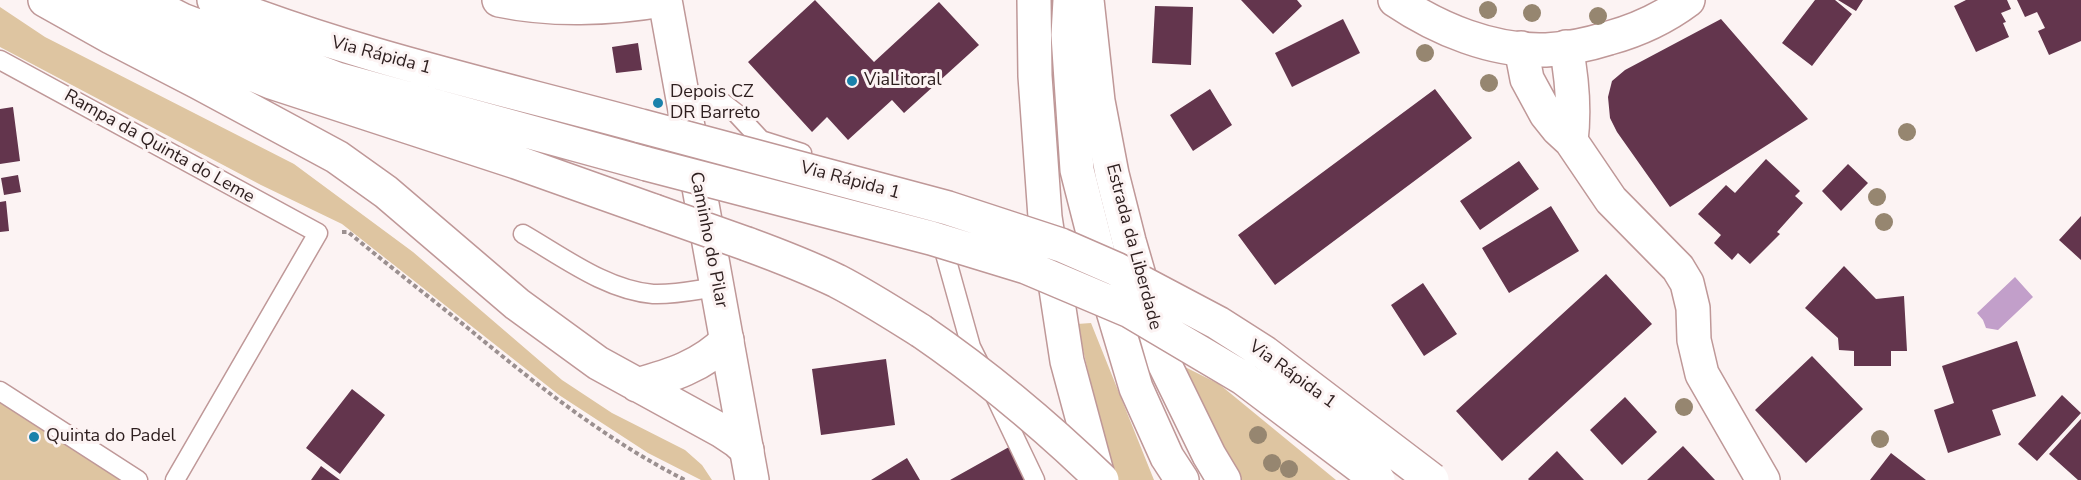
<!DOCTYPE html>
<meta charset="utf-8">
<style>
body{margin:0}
canvas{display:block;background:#fcf3f3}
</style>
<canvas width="2081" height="480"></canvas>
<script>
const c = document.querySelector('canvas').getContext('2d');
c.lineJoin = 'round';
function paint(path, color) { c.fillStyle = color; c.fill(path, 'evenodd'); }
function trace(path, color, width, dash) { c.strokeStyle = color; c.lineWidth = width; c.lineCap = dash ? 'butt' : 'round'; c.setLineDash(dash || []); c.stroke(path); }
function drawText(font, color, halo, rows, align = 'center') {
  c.font = font + ' "Nunito Sans",sans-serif'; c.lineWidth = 6; c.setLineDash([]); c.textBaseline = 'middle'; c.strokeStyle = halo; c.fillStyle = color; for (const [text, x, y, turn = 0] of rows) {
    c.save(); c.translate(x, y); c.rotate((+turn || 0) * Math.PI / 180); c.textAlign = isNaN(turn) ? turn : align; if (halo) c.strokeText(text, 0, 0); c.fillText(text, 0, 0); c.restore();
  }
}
paint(new Path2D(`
 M0,7L45,37L294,164L413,252L562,380L612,413L685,450L702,465L712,480H701L648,453L559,395L342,224L261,185L0,47Z
 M1091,323L1154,480H1117L1102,431L1077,324Z
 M1177,363L1219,384L1336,480H1227Z
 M0,394L137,480H0Z`), '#dec5a1');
paint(new Path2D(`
 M2015,277L2033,297L1998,330L1986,328L1983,320L1977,313Z`), '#c29fca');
paint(new Path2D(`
 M815,0L874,62L939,2L979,45L904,113L892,100L848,140L827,117L812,132L748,62Z
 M1241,0H1297L1302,6L1273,34Z
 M1815,0H1835L1852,14L1812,66L1782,43Z
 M1838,0H1863L1856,11Z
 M1966,0H2007L2011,9L2001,13L2006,22L2003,23L2009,37L1976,52L1954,6Z
 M2017,0H2081V41L2049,55L2038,31L2045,28L2037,12L2025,17Z
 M1155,6L1193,7L1191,65L1152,63Z
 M1343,19L1360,53L1292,87L1275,53Z
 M1721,19L1808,119L1670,207L1617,132L1610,118L1608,97L1612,81L1625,70Z
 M638,43L642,70L616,73L612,47Z
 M1210,89L1232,125L1193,151L1170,115Z
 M1435,89L1472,138L1275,285L1238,235Z
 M13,107L20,161L0,164V109Z
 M1766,159L1800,191L1795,196L1803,203L1777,232L1780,234L1750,264L1738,253L1732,260L1714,243L1721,235L1698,214L1726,185L1735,193Z
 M1519,161L1539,189L1480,230L1460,201Z
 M1848,164L1868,183L1841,211L1822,191Z
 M18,175L21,192L4,195L1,178Z
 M6,201L9,231L0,232V202Z
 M1551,206L1579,251L1509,293L1482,248Z
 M2081,216V260L2059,240Z
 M1844,266L1876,299L1904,296L1907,351H1891V366H1854V351L1839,350L1838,338L1805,308Z
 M1606,274L1652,324L1502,461L1456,411Z
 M1423,283L1457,334L1424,356L1391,305Z
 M2017,341L2036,396L1992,410L2001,435L1948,453L1934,410L1954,403L1942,366Z
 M1812,356L1863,409L1806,463L1755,410Z
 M886,359L895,425L821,435L812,369Z
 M352,389L385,415L340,474L306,448Z
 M2062,395L2081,413L2037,461L2018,444Z
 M1625,397L1657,432L1622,465L1590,430Z
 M2081,419V480H2078L2049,454Z
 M1683,446L1715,480H1647Z
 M1009,447L1027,480H950Z
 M1557,451L1584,480H1529L1528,479Z
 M1891,453L1926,480H1870Z
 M907,458L920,480H871Z
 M321,466L340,480H311Z`), '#63354d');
const lane = new Path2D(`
 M0,60L318,233L175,480
 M683,104L710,101L723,103L736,113L761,140L802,153
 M523,234C563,257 606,290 653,294C674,295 696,290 717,287
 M940,236L971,347L981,367
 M0,391L138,480
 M993,392L1035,480`);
const street = new Path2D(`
 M1566,47C1572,78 1575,109 1571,141
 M1521,48L1527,79L1546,114L1558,129L1571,141L1611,200L1678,268L1687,283L1693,308L1694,340L1702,374L1763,480`);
const secondary = new Path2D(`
 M665,0L752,480
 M1034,0L1035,76L1045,217L1067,361L1099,480
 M1087,0L1098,101L1112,174L1129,241L1165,365L1209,455L1224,480
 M1395,0C1438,29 1493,52 1546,50C1567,49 1590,44 1609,38C1638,30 1664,18 1688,0`);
const highway = new Path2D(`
 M45,0L111,37L198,82L337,157L386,192L517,304L598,363L722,431L737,441L747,450
 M90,0L165,38L271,82L516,162L654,211
 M143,0L182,20L337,79L647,164
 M214,0C352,55 498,87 641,126
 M499,0C551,11 610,9 662,0
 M1070,0L1068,35L1077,170L1113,311L1136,388L1167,457L1182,480
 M747,244C777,255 808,267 837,281C866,296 894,314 921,331
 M637,385C669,376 703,366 727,340`);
trace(lane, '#bf9898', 21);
trace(street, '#bf9898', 36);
trace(secondary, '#bf9898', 36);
trace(highway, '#bf9898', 36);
trace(new Path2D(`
 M342,232H348C388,265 429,297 469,329C537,385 606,440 685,480`), '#9b9090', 4, [4.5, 3]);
trace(lane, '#fff', 18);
trace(street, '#fff', 33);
trace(secondary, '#fff', 33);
trace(highway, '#fff', 33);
const highwayBridge = new Path2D(`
 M641,126L948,208L1061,245L1116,269L1218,323L1265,353L1432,480
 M647,164L931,238L1026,267L1130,311L1243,378L1378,480
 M654,211L747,244
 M921,331C988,377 1044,424 1102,480`);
trace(highwayBridge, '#bf9898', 36, []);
trace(highwayBridge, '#fff', 33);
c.fillStyle = '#968670';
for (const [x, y] of [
 [1488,10],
 [1532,13],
 [1598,16],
 [1425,53],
 [1489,83],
 [1907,132],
 [1877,197],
 [1884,222],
 [1684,407],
 [1258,435],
 [1880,439],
 [1272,463],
 [1289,469]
]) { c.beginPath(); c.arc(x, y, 9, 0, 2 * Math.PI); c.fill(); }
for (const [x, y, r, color] of [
 [852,81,6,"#1a81ab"],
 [658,103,6,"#1a81ab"],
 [34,437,6,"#1a81ab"]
]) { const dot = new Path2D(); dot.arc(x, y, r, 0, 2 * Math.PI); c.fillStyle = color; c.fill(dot); trace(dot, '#fcf3f3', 2); }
drawText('18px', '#2d1e1e', '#fcf3f3', [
 ["Via Rápida 1",381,56,15],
 ["Rampa da Quinta do Leme",159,147,29],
 ["Via Rápida 1",850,181,15],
 ["Caminho do Pilar",708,240,79],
 ["Estrada da Liberdade",1133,247,75],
 ["Via Rápida 1",1292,375,36]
]);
drawText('18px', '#2d1e1e', '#fcf3f3', [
 ["ViaLitoral",864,81],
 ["Depois CZ",670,93],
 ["DR Barreto",670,114],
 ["Quinta do Padel",46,437]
], 'left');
</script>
